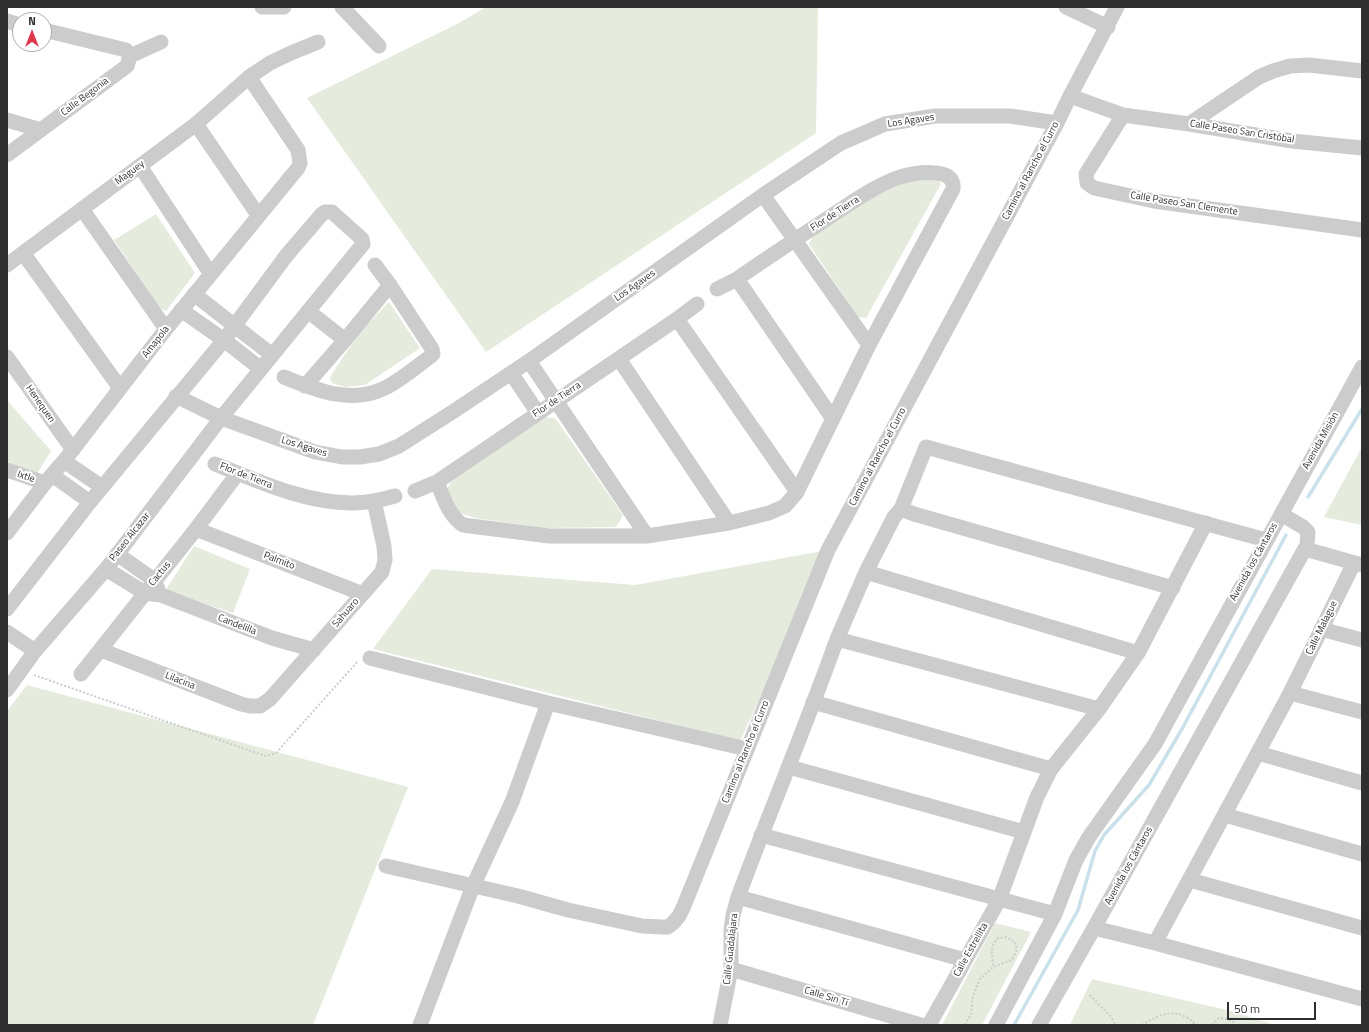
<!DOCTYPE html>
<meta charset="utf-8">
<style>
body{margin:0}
#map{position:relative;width:1369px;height:1032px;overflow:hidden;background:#fff;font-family:"Titillium Web",sans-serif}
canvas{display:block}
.frame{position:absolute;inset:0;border:8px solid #2f2f2f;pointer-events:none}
.north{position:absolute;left:12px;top:12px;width:40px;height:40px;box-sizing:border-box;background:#fff;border:1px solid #acacac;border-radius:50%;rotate:0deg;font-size:11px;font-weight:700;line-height:16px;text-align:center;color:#2f2f2f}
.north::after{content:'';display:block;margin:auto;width:14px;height:18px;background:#dd394f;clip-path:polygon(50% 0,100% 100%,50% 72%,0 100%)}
.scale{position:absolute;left:1227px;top:1002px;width:89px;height:18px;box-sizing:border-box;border:2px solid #2f2f2f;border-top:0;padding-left:5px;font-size:12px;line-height:14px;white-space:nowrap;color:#2f2f2f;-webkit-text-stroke:3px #fff;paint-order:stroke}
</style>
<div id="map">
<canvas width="1369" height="1032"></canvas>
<div class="frame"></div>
<div class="north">N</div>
<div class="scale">50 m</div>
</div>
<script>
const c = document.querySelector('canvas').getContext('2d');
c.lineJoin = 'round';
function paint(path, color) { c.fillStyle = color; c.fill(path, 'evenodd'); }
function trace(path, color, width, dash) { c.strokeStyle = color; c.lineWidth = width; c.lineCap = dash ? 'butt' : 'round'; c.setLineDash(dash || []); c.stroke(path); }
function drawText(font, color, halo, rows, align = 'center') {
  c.font = font + ' "Titillium Web",sans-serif'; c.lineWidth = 4; c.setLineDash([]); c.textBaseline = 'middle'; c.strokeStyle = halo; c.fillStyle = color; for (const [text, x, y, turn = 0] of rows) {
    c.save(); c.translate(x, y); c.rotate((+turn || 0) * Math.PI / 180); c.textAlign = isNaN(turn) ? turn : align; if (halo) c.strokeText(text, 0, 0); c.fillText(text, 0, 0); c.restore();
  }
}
paint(new Path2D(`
 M486,7H818L816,133L486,352L307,98L459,23Z
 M937,177L941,184L866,318L858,317L809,244L813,236L871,197L903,182Z
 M156,214L195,273L166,311L160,308L114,240Z
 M389,302L420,348L365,385L345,387L332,383L330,377L359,333Z
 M7,400L51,451L30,485L7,477Z
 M544,417L555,418L623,515L616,527L544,528L475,518L456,512L447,489L451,482Z
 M1362,447V525L1324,517Z
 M194,546L250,569L233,613L165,591Z
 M828,550L740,741L373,649L432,569L635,585Z
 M27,685L408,787L313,1025H7V711Z
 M995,923L1031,932L982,1025H942Z
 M1092,979L1227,1010L1275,1025H1070Z`), '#e5ebdd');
trace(new Path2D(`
 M1308,497L1362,409
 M1014,1025L1078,910L1095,851L1104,835L1149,785L1182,729L1286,535`), '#cae0ea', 3.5);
trace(new Path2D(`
 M34,675L265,756L276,753L358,661
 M1090,995L1111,1017L1116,1025
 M965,1025L971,1014L973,996L980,979L993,967L1012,960L1017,949L1015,942L1006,937L998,938C988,949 993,953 993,967
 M1142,1025C1162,1013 1177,1006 1196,1025
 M1212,1025L1219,1018L1228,1019L1235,1023V1025`), '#ccc', 2, [2, 2]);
trace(new Path2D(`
 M262,7H284
 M342,7L379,46
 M1066,7L1108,27
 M7,21L20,25
 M44,30L126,50L130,56
 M1070,96L1123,115L1189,124L1292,141L1362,148
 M1123,115L1086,174L1087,183L1094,188L1154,201L1362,230
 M7,120L41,130
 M196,124L258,215
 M1189,124L1259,77L1273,71L1290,66L1309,65L1362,71
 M7,155L127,66L130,56L161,42
 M140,166L210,273
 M763,195L869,345
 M82,209L166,329
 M23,253L120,388
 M7,265L196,124L249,77L270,63L291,53L318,42
 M737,279L833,419
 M194,294L272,355
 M181,310L224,340L261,369
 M308,311L345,340
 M677,319L797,492
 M7,357L73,450
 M619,359L729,523
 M529,361L647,536
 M511,373L538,413
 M284,377C316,390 351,405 385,388C401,380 416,367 431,356L433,354L432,349L390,285L375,265
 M305,386L345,340L390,285
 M176,396L221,418L315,452L342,457H360L379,454L399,446L454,411L529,361L763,195L841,143L885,124L935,116H1010L1057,123
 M64,461L102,487
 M215,464C258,481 305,503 352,503C367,503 381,500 395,496
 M7,470L45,483
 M52,475L90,502
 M437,482C443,497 449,516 463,525L549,536H647L729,523L769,513L785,506L797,492L869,345L953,189C954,181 950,176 942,174C929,171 913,173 900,177C874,186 851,203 828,218C798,238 767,258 737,279L717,289
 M415,491L437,482L677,319L697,304
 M901,509L926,447L1266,540
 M196,529L363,594
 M7,533L45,483L64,461L166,329L298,168L300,163L298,150L249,77
 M1305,549L1362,565
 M117,554L154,580L158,589
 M106,569L145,593L161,595L272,638L314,650
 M866,572L894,517L901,509L914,514L1173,588
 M7,609L90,502L224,340L286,256L322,214L325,212H332L362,239L363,244L221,418L106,569L35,651L7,690
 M1321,629L1362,640
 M7,632L35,651
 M837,639L866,572L1138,653
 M101,650L241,704L250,706H260L270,699L382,572L385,560L384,546L374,501
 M370,658L548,703L747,749
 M81,674L196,529L238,473
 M1290,693L1362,712
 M813,702L1051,769
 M1258,753L1362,783
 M789,767L1024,832
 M1225,815L1362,854
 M761,835L1055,914
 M386,866L518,896L568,910L642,926L662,927H668L673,923L679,916L683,908L828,550L1057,123L1070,96L1117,7
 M1190,880L1362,928
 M738,897L965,960
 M1094,928L1155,943L1362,999
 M1155,943L1290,693L1354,563
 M731,969L921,1025
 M420,1025L473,886L512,802L548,703
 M720,1025L731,969V930L733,915L738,897C770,811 806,726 837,639L1099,709
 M929,1025L999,900L1037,797L1051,769L1099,709L1138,653L1206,523
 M996,1025L1055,914L1076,860L1089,837L1155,744L1362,367
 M1039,1025L1094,928L1307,545L1308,532L1303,527L1281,514`), '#ccc', 15);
drawText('10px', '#2f2f2f', '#fff', [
 ["Calle Begonia",85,97,-37],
 ["Los Agaves",911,121,-9],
 ["Calle Paseo San Cristóbal",1242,132,9],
 ["Camino al Rancho el Curro",1031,171,-62],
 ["Maguey",130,173,-37],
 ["Calle Paseo San Clemente",1184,204,9],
 ["Flor de Tierra",835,214,-33],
 ["Los Agaves",635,286,-35],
 ["Amapola",156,342,-52],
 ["Flor de Tierra",557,400,-34],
 ["Henequen",40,404,55],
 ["Avenida Misión",1321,441,-61],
 ["Los Agaves",304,447,17],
 ["Camino al Rancho el Curro",878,457,-62],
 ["Flor de Tierra",246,476,21],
 ["Ixtle",26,477,19],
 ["Paseo Alcazar",130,537,-52],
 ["Palmito",279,561,21],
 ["Avenida los Cántaros",1254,562,-61],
 ["Cactus",160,574,-51],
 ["Sahuaro",346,613,-49],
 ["Candelilla",237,625,21],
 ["Calle Malague",1322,628,-64],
 ["Lilacina",180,681,22],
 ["Camino al Rancho el Curro",746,752,-68],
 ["Avenida los Cántaros",1129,866,-61],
 ["Calle Guadalajara",731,949,-84],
 ["Calle Estrellita",971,950,-61],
 ["Calle Sin Tí",826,997,17]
]);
</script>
